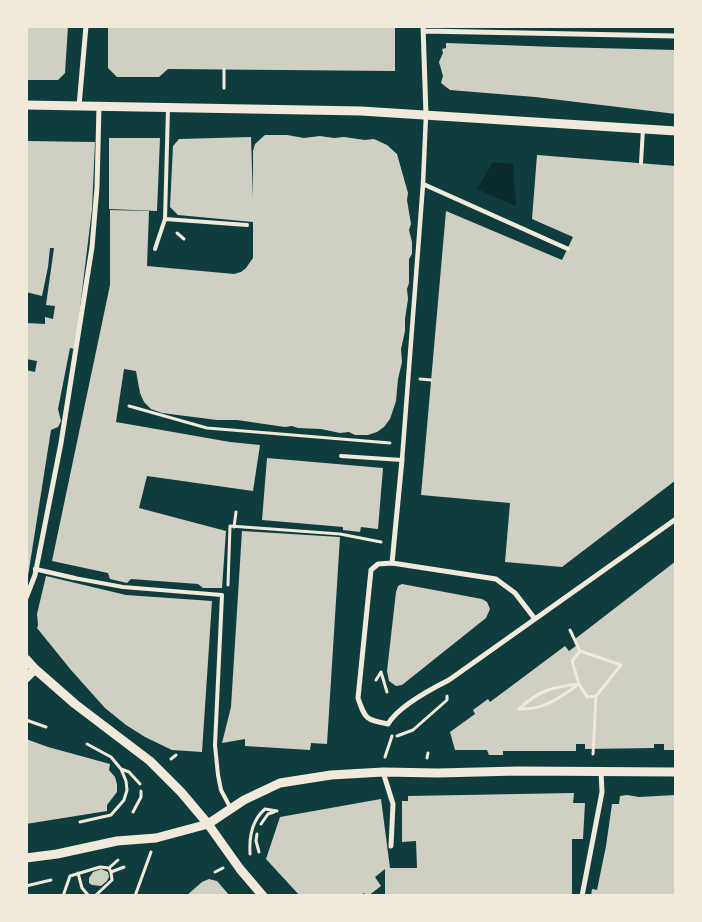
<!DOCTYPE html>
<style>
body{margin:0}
#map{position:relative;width:702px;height:922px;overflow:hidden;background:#0f3d3e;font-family:"Fira Sans Condensed",sans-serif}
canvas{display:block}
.frame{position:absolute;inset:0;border:28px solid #f1e9da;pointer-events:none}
</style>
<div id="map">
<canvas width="702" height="922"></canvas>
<div class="frame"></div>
</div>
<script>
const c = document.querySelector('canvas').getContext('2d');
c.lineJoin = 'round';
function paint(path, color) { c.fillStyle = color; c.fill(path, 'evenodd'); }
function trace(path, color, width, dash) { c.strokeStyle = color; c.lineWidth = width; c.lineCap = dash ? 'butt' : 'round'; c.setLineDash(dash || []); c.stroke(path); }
paint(new Path2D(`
 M493,162L513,164L516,206L477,189Z`), '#0a2a2b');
paint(new Path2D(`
 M26,26H68L65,73L58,80H26Z
 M108,26H395V71L168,69L159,77H117L108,68Z
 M446,43L556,47L676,50V114L535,97L450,90L441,83L443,76L439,62L443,53L442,49L446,48Z
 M265,135H287L304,138L320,136L334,138L344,137L365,140L374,139L387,145L397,154L408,193L407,200L411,224L409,230L412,242V254L409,259V283L407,289L408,299L405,319V331L401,349L402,362L398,379L396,401L390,419L384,427L377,432L368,435H355L349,432L340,433L321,429L298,428L292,426L285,427L237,420H217L162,413L151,409L144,402L140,393L136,371L124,369L116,422L230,442L260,445L253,491L147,476L139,508L226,531L222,588H203L198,584L131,579L127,583L110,579L108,573L52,561L110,285V210L149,211L147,266L234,274L241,272L246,268L253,258V222L178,215L170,207L173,146L179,139L251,137L253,199V151L255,144Z
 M109,138H160L157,211L109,209Z
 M26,141L95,142L92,209L75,349L70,348L58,409L61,421L58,427L51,430L28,576H26V370L35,372L37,361L26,359V323L45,324V317L53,319L55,306L46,305L54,248H50L48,267L42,296L26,292Z
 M537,155L676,166V480L562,567L505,562L510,503L421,495L446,211L562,260L573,237L532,219Z
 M267,458L383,468L378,529L361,527L360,532L343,530V527L262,520Z
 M242,531L340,537L327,744L311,743L310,750L245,746V739L222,743L231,707Z
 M676,561V750H664V744H654V748L585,749V744H576V751H503V755H489L487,750H455L450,732L475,714L473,710L488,699L490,702L565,646L569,651L577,645L575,639Z
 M46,576L126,595L212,601L202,752L172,750L145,737L126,725L105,708L71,670L37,628L38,625L37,614Z
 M402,584L482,599L487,602L490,609L486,618L402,685L396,686L389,681L387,671L396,592L398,586Z
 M26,739L48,747L110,764L109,770L115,777L117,784V792L107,805V811L26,824Z
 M574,793L573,803H585L583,839H572V896H385V869L375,877L381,886L368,896H366L364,893L359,896H300L266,859L280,817L381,799L390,868H417L416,841L402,842V801H408V796Z
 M627,795L639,797L676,795V896H591L592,889L597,890L606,846L612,804H619L620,796Z
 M101,869L108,872L109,877L107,881L101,886L92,885L89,883V878L93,872Z
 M209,879L217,881L230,896H186L202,882Z`), '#cfcfc3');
trace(new Path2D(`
 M224,88V69
 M177,233L184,239
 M420,379L431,380
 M129,406L207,428L390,443
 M234,527L236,512
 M228,585L230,526L340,534L381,542
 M570,630L580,651L621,665L596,696L593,754
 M580,651L572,661L579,684L587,697L596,696
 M376,680L381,672L387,692
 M519,709C539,690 553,687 579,684
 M519,709C544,710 559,698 579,684
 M26,720L46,727
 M397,736L413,730L447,700V696
 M385,757L392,736
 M427,758L428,753
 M171,759L176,755
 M121,769L129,772L140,784
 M133,812L141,797V791
 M80,822L111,815L124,800L127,790L126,781L121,769L111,757L87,744
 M261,824L268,814L274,812
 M257,834L256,841L259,852
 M250,854C249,837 252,820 265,809L277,811
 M109,868L118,860
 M111,872L124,867
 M215,872L223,868
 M78,873L82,888L89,896
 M26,886L51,880
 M26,894L27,896
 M63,896L70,876L100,867L109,868
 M95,896L112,880L111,872L109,868
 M135,896L151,852`), '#f1e9da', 3);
trace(new Path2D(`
 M641,163L643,129
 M165,219L247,225
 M155,249L165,219L168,108
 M341,456L402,460
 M74,578L123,587L222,595L215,745L218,775L221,790L230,807`), '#f1e9da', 4);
trace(new Path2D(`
 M423,184L568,249
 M402,460L423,184L426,115
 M35,569L74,578`), '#f1e9da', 4.5);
trace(new Path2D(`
 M423,26L426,115
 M424,31L676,36
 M79,106L86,26
 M392,563L402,460
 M26,598L35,575L61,443L92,247L97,187L99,106
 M535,619L515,593L496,579L392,563L378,564L371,570L358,698C365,719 366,720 388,724C398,707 431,689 449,680L676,519
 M383,772L393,804L391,846
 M582,896L602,792L601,771`), '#f1e9da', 5);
trace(new Path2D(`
 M26,105L361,111L676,131
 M26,659L35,669L75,704L150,761L181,792L208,824L240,869L263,896
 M26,678L35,669
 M26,858L57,854L117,841L156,838L208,824L244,800L280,783L331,775L383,772L438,773L518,771L676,772`), '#f1e9da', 9);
</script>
